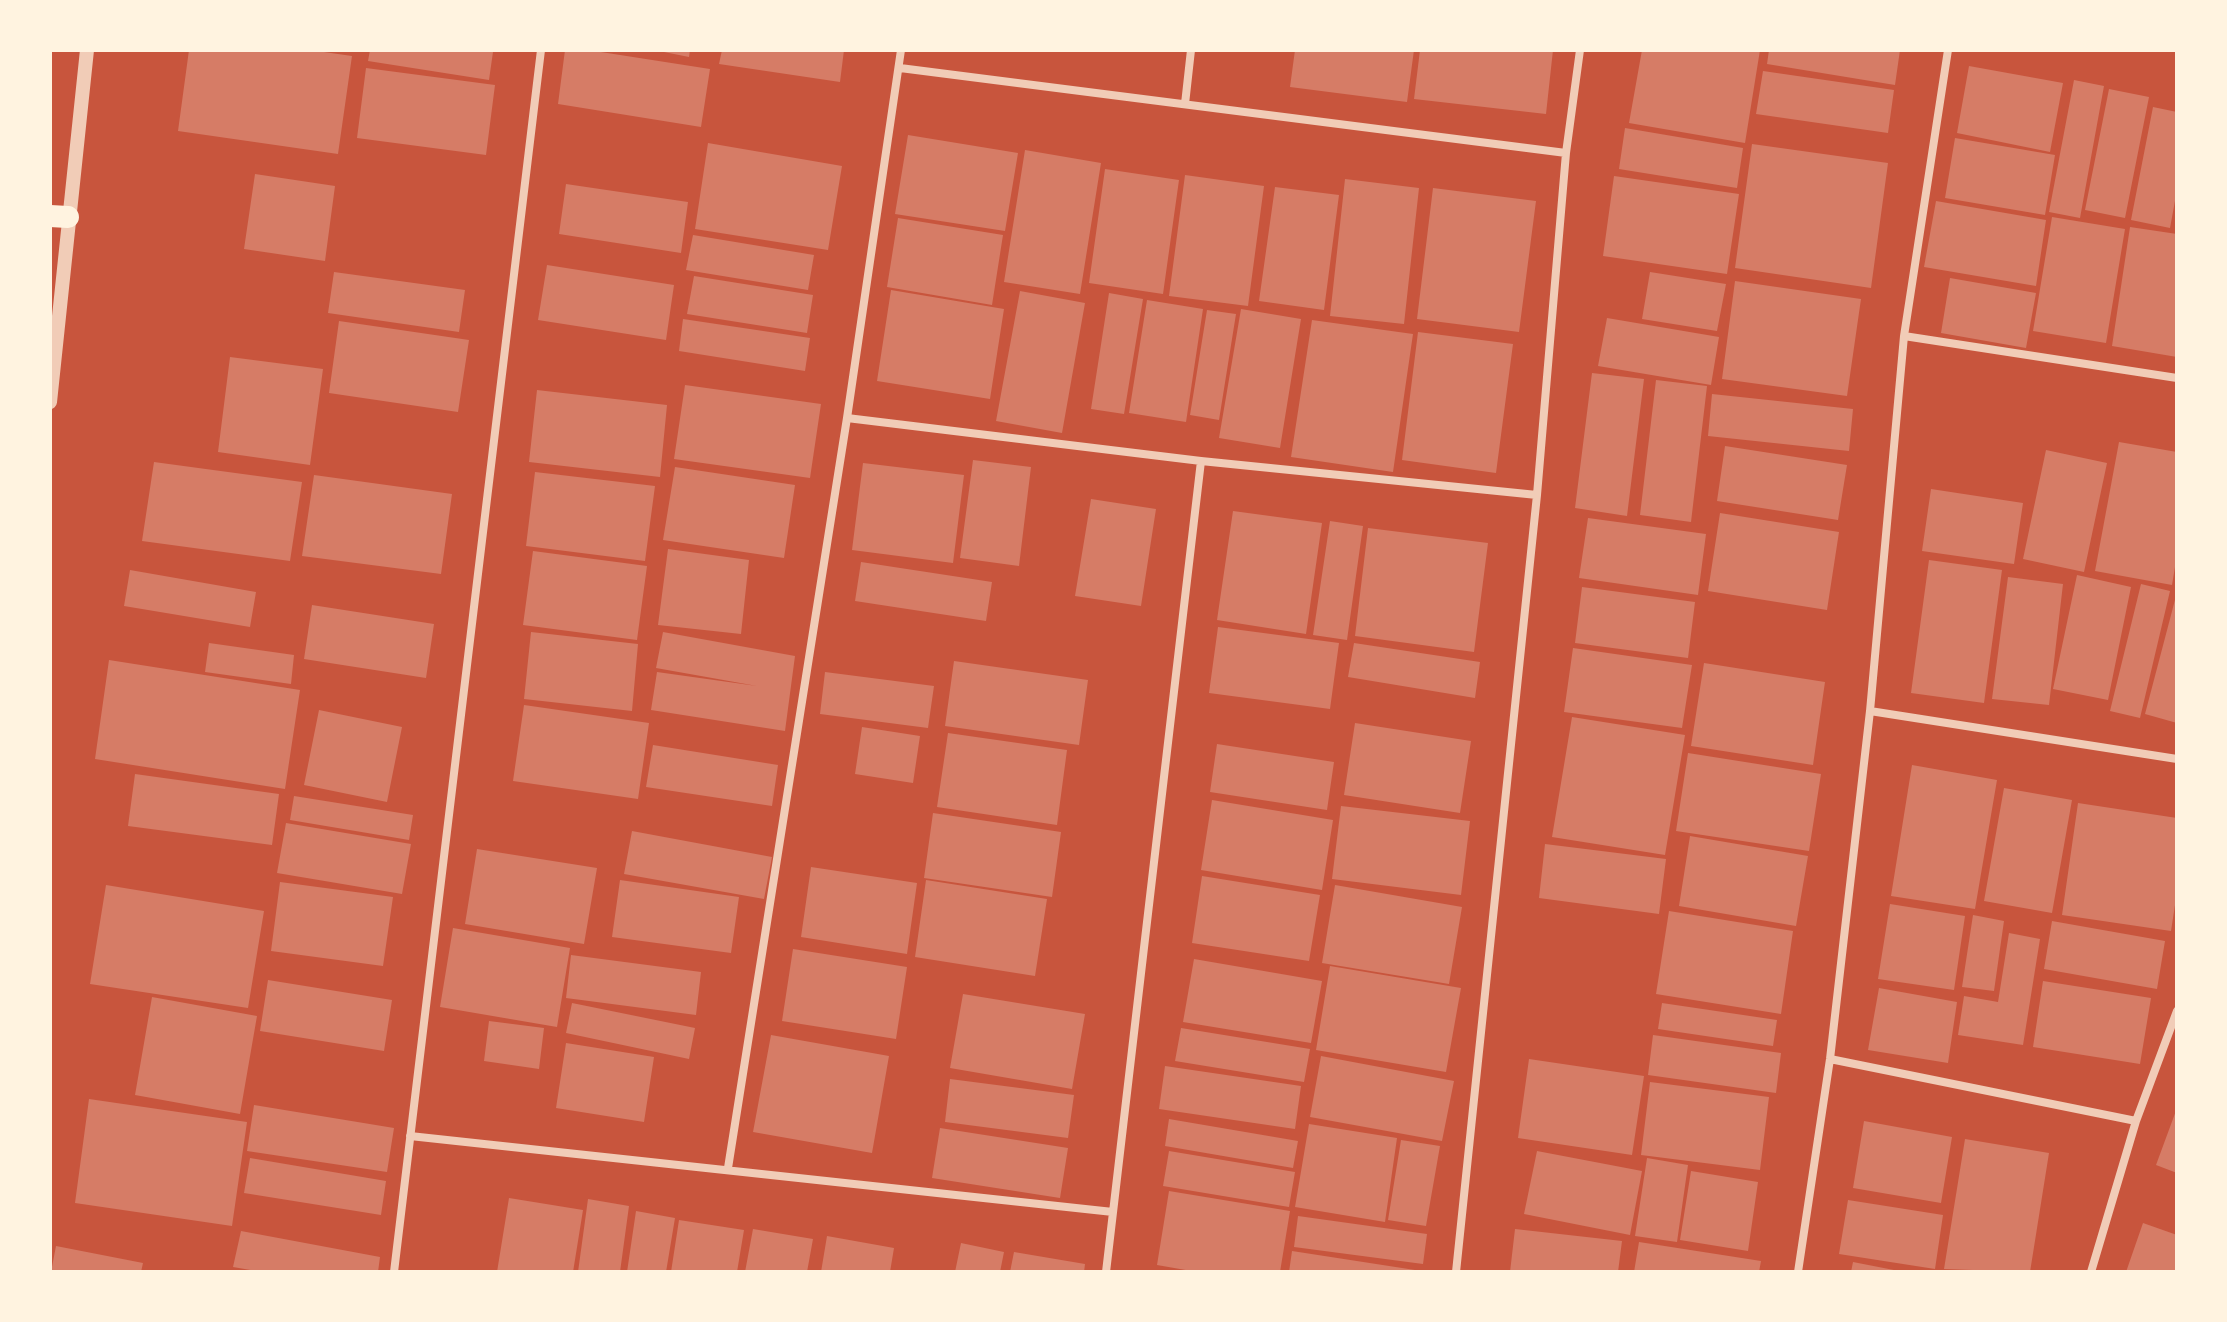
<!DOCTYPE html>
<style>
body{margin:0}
#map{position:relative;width:2227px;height:1322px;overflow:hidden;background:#c8553d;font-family:"PT Sans Narrow",sans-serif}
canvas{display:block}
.frame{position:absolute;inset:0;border:52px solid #fff3e0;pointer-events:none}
</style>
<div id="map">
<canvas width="2227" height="1322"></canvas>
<div class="frame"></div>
</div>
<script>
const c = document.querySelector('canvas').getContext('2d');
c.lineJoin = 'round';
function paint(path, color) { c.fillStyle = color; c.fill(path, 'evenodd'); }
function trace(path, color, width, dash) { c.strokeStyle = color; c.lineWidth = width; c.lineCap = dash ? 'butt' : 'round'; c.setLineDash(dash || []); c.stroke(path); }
paint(new Path2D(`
 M189,50H310L352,56L338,154L178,131Z
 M370,50H482L493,52L489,80L368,61Z
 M565,50H588L710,69L701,127L558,104Z
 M654,50H690L689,57Z
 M722,50H844L840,82L719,64Z
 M1295,50H1414L1407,102L1290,87Z
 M1420,50H1553L1546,114L1414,99Z
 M1642,50H1760L1745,143L1629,123Z
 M1769,50H1900L1895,85L1767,64Z
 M1969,66L2063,83L2050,152L1957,133Z
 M366,68L495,85L486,155L357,138Z
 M1763,71L1894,90L1888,133L1756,114Z
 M2074,80L2104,86L2080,218L2049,212Z
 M2109,89L2149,97L2125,218L2085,210Z
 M2153,107L2177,112V190L2170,228L2131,220Z
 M1625,128L1743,148L1737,188L1619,169Z
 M908,135L1018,153L1005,231L895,214Z
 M1955,138L2055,155L2045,215L1945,198Z
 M708,143L842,166L828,250L695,229Z
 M1752,144L1888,163L1871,288L1735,268Z
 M1025,150L1101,163L1080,294L1004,282Z
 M1105,169L1179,180L1163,294L1089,283Z
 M255,174L335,186L325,261L244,249Z
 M1185,175L1264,186L1248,306L1169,296Z
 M1614,176L1739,194L1727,274L1603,256Z
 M1345,179L1419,188L1404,324L1330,316Z
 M566,184L688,202L681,253L559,234Z
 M1275,187L1339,195L1324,310L1259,301Z
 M1433,188L1536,201L1519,332L1417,319Z
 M1936,201L2046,220L2036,286L1924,267Z
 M2052,217L2125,229L2106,343L2033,331Z
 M898,218L1003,235L992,305L887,287Z
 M2130,227L2177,234V357L2112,346Z
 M693,235L814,255L808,290L686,270Z
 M547,265L674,285L666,340L538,320Z
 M334,272L465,290L459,332L328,313Z
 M1650,272L1726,284L1717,331L1642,319Z
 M694,276L813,295L807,333L687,314Z
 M1950,278L2036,293L2026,348L1941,333Z
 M1735,281L1861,299L1847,396L1722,379Z
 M891,290L1004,309L990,399L877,381Z
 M1020,291L1085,303L1062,433L996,421Z
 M1109,293L1143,299L1124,414L1091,409Z
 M1147,300L1203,309L1186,422L1129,413Z
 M1241,309L1301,319L1280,448L1219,438Z
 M1207,310L1236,314L1219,420L1190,415Z
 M1607,318L1719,337L1711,385L1598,366Z
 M683,319L810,338L805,371L679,351Z
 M1312,320L1413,334L1393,472L1291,457Z
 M339,321L469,340L458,412L329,393Z
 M1418,332L1513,344L1496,473L1402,460Z
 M230,357L323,369L310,465L218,452Z
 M1592,373L1644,379L1627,516L1575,508Z
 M1656,380L1707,386L1691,522L1640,515Z
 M685,385L821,404L810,478L674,459Z
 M537,390L667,405L660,477L529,462Z
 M1712,394L1853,409L1849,451L1708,436Z
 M2119,442L2177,452V555L2172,585L2095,571Z
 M1725,446L1847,465L1838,520L1717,501Z
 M2046,450L2107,463L2084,572L2023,559Z
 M973,460L1031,467L1019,566L960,558Z
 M154,462L302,482L290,561L142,541Z
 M863,463L964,475L953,563L852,550Z
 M675,467L795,485L784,558L663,540Z
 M535,472L655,486L645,561L526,546Z
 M314,475L452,494L441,574L302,556Z
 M1931,489L2023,503L2014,564L1922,551Z
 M1091,499L1156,509L1141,606L1075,596Z
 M1233,511L1322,523L1306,634L1217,620Z
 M1720,513L1839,532L1827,610L1708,591Z
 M1588,518L1706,534L1698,595L1579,578Z
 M1330,521L1363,526L1347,640L1313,635Z
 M1368,528L1488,543L1474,652L1355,636Z
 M668,549L749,560L741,634L658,625Z
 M533,551L647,566L637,640L523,625Z
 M1929,560L2002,570L1984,703L1911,693Z
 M861,562L992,582L986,621L855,601Z
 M130,570L256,592L250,627L124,606Z
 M2077,575L2131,587L2108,700L2053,689Z
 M2008,577L2063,584L2049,705L1992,699Z
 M2141,584L2170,591L2140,718L2110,711Z
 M1582,587L1695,602L1688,658L1575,643Z
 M2176,596H2177V723L2145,714Z
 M312,605L434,624L426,678L304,659Z
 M1218,627L1339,643L1330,709L1209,693Z
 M531,632L638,644L632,711L524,699Z
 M663,632L795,656L785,731L651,710L657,672L757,686L656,668Z
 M209,643L294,655L291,684L205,672Z
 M1354,643L1480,662L1475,698L1348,677Z
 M1573,648L1692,665L1682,728L1564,712Z
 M109,660L300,690L285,789L95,759Z
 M954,661L1088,680L1079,745L945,726Z
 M1704,663L1825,682L1813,765L1691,746Z
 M825,672L934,686L928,728L820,714Z
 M524,705L649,723L638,799L513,781Z
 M319,710L402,727L387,802L304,785Z
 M1572,717L1685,735L1665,855L1552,837Z
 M1355,723L1471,741L1460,813L1344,795Z
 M862,727L920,736L913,783L855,774Z
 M948,733L1067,750L1057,825L937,807Z
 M1217,744L1334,762L1327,810L1210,792Z
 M653,745L778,765L772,806L646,787Z
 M1688,753L1821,774L1809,851L1676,831Z
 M1912,765L1997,780L1975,909L1891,896Z
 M135,774L279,794L272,845L128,826Z
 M2004,788L2072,800L2052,913L1984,901Z
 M294,796L413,815L409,840L290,820Z
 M1212,800L1333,820L1322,890L1201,870Z
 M2078,803L2177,818V892L2171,931L2062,915Z
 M1341,806L1470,821L1461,895L1332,879Z
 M933,813L1061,832L1052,897L924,878Z
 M286,823L411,844L402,894L277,873Z
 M632,831L772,857L764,899L624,874Z
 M1690,836L1808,856L1796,926L1679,906Z
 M1545,844L1666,859L1659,914L1539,898Z
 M477,849L597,868L584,944L465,924Z
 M811,867L917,883L907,954L801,937Z
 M1202,876L1320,895L1309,961L1192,943Z
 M620,880L739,897L731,953L612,937Z
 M926,880L1047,899L1035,976L915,957Z
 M280,882L393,897L383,966L271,951Z
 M106,885L264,911L248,1008L90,984Z
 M1335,885L1462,907L1449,984L1322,963Z
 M1890,904L1965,916L1954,990L1878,979Z
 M1669,911L1793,931L1781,1014L1656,994Z
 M1973,915L2004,921L1994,991L1962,987Z
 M2052,921L2165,941L2157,989L2044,969Z
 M453,928L570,948L557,1027L440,1007Z
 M2009,933L2040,939L2023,1045L1958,1035L1964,996L1998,1002Z
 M793,949L907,967L896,1039L782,1021Z
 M571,955L701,972L696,1015L566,998Z
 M1194,959L1322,981L1311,1043L1183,1022Z
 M1330,966L1461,988L1446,1072L1316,1050Z
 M268,980L392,1000L384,1051L260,1031Z
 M2043,981L2151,998L2140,1064L2033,1047Z
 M1879,988L1957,1002L1948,1063L1868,1050Z
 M963,994L1085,1014L1072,1089L950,1068Z
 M152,997L257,1016L240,1114L135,1095Z
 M572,1003L695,1028L689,1059L566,1033Z
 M1662,1003L1777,1020L1773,1046L1658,1029Z
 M489,1021L544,1028L539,1069L484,1061Z
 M1181,1028L1310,1049L1304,1082L1175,1061Z
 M771,1035L889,1056L872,1153L753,1132Z
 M1653,1035L1781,1053L1776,1093L1648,1075Z
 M566,1043L654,1057L644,1122L556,1108Z
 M1321,1056L1454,1081L1442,1141L1310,1117Z
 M1529,1059L1644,1076L1632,1155L1518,1138Z
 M1165,1066L1301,1086L1295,1129L1159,1109Z
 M950,1079L1074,1095L1068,1138L945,1122Z
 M1650,1082L1769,1097L1760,1170L1641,1155Z
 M89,1099L247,1122L232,1226L75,1203Z
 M254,1105L394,1128L387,1172L247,1151Z
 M2177,1108V1173L2156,1165Z
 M1169,1119L1298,1141L1293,1168L1165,1146Z
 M1864,1121L1952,1137L1941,1203L1853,1188Z
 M1309,1124L1397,1138L1385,1222L1295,1207Z
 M940,1128L1068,1148L1060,1198L932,1178Z
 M1965,1139L2049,1153L2030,1272L1944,1269Z
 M1401,1140L1440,1146L1426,1226L1388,1220Z
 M1169,1151L1295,1172L1289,1207L1163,1186Z
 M1537,1151L1642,1171L1630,1235L1524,1214Z
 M250,1158L386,1181L381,1215L244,1193Z
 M1647,1158L1688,1165L1677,1242L1635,1236Z
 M1691,1171L1758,1182L1748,1251L1680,1240Z
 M1169,1191L1290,1211L1280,1272H1197L1157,1265Z
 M509,1198L583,1210L573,1272H497Z
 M588,1199L629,1206L620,1272H578Z
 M1848,1200L1943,1215L1935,1269L1839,1254Z
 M636,1211L675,1218L666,1272H627Z
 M1298,1216L1427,1234L1423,1264L1294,1247Z
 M679,1220L744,1230L737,1272H671Z
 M2143,1223L2177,1235V1272H2126Z
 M753,1229L813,1239L807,1272H745Z
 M1515,1229L1622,1241L1618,1272H1510Z
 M241,1231L380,1257L378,1272H262L233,1267Z
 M827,1236L894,1248L890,1272H821Z
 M1639,1242L1761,1261L1759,1272H1634Z
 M961,1243L1004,1252L1000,1272H955Z
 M56,1246L143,1263L141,1272H51Z
 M1292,1251L1415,1270V1272H1289Z
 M1014,1252L1085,1264L1084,1272H1010Z
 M1853,1262L1899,1271L1898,1272H1851Z`), '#d67c66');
trace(new Path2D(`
 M900,68L1566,153
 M1185,104L1191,50
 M1904,336L2177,378
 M847,418L1201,461L1537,495
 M1870,711L2177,759
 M1830,1059L2136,1121
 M410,1136L1113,1212
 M728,1168L847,418L901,50
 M394,1272L541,50
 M1106,1272L1201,461
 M1456,1272L1537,495L1566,153L1580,50
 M1798,1272L1830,1059L1870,711L1904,336L1948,50
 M2091,1272L2136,1121L2177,1011`), '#f1ccb7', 8);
trace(new Path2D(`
 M50,402L87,50`), '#f1ccb7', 14);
trace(new Path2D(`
 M50,216L68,217`), '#fff3e0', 22);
</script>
